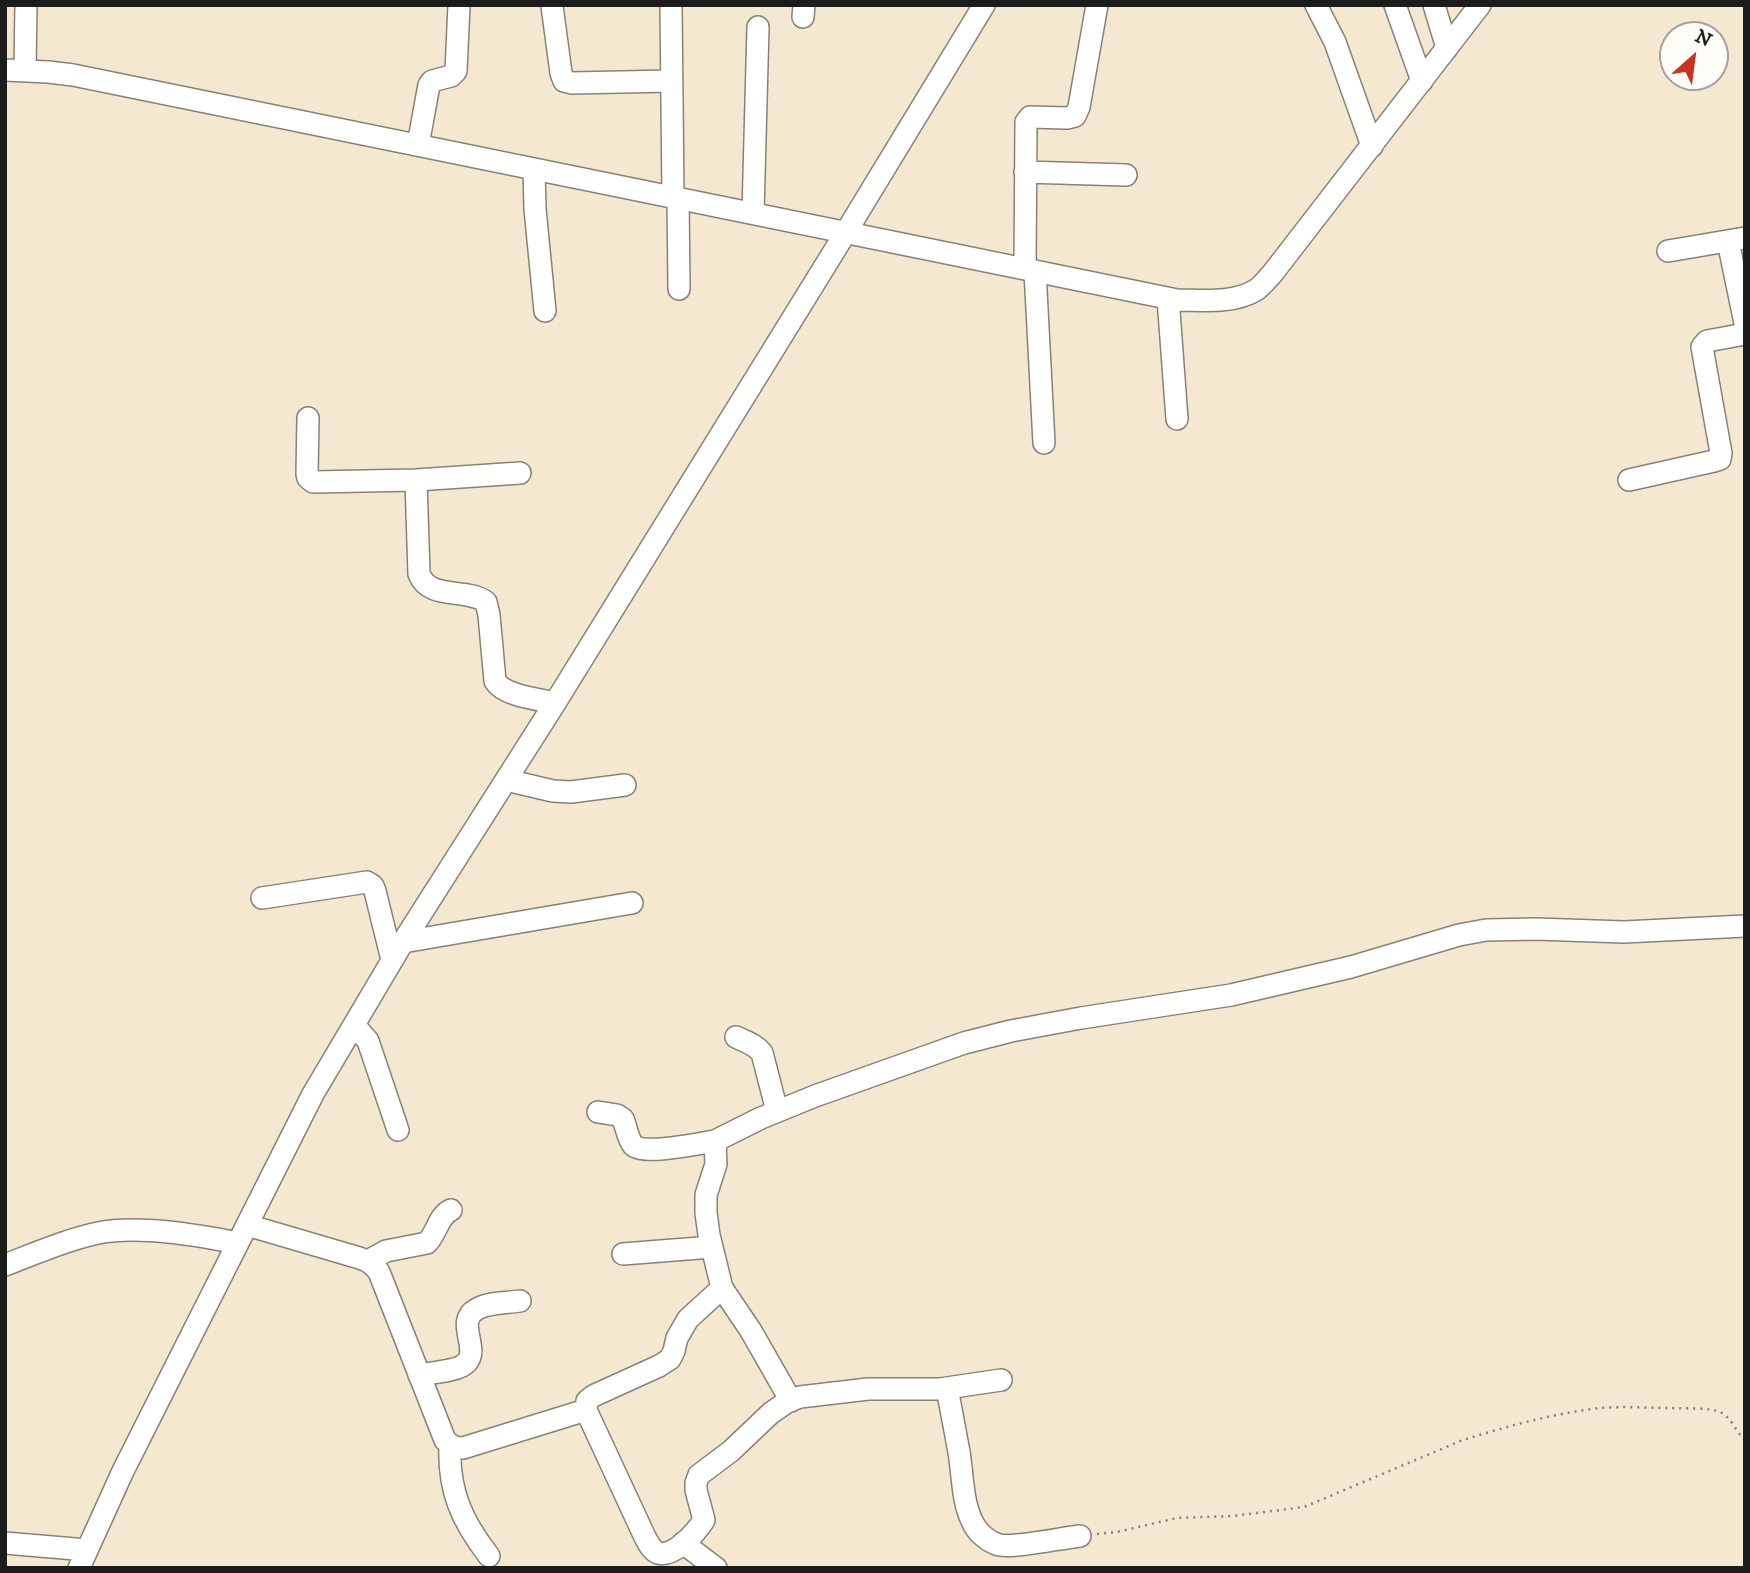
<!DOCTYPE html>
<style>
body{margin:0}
#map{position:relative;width:1750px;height:1573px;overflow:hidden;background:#f4e8d1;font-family:"IM FELL DW Pica",serif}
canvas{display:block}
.frame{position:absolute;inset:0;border:7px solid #1c1c1c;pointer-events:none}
.north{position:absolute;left:1659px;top:21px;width:70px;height:70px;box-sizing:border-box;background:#fdfcf7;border:2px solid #a3a29f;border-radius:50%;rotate:28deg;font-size:19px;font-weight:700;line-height:28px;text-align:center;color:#1c1c1c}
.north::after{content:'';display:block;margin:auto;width:24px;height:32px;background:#c8321e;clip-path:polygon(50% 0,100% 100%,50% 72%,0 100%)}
</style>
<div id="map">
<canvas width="1750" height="1573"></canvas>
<div class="frame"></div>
<div class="north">N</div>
</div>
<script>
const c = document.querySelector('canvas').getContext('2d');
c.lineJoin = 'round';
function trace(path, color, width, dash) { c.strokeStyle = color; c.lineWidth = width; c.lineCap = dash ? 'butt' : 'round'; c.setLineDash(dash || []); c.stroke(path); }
const minor = new Path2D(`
 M671,5L673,197
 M1316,5L1335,42L1372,146
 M1395,5L1422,81
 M1434,5L1447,48
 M552,6L561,73L564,81L572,83L671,81
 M803,17L804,5
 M5,70L48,72L73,75L1177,300C1203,300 1233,304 1256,290C1262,286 1267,279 1272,274L1480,5
 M25,70L26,5
 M418,145L429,85L432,81L451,76L456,71L459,5
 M534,169L535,209L545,311
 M1025,172L1126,175
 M678,198L679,289
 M753,213L758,27
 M1728,241L1745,323
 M1668,251L1745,238
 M1025,269L1026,122L1030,117L1067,118L1075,116L1079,107L1097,5
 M1035,271L1044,443
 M1168,298L1177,419
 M308,418L307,474L308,478L313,482L416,480L419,574C430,601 466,587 486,602L489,615L495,681C504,696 538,699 555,703
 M416,480L520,473
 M1629,480L1714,461L1720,459L1721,453L1702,347L1707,341L1745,334
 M506,780L553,791L571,792L625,785
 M262,898L367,882L373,886L375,891L392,960
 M403,942L632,903
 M354,1025L368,1041L398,1130
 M736,1037C746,1042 755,1044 762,1053L777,1111
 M598,1112L617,1115L623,1119C626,1126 628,1139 633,1145C642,1156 701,1143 715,1141
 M247,1225L356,1257C367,1260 372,1263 379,1272L445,1440C451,1446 455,1448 463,1448L586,1410L587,1401L593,1396L659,1366L670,1359L674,1351L677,1338L688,1319L722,1288L709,1235L706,1213V1195L716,1164L715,1141L761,1118L815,1096L964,1043L1011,1031L1081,1018L1231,995L1351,967L1459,935L1486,930L1536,929L1624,932L1745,926
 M623,1254L712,1247
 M368,1261L386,1251L427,1243C437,1233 438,1216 451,1210
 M5,1265C36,1253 66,1240 98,1233C139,1225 197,1235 238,1243
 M722,1288L751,1331L791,1401
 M419,1375C430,1373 459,1371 466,1363C481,1349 454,1321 477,1309C489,1302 507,1303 520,1301
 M947,1388C951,1410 955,1431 959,1452C963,1476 962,1504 974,1525C979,1534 989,1542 999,1545C1016,1548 1061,1538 1080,1536
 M586,1410L644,1535C647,1541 651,1550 658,1553C674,1558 697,1531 704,1520L696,1490V1483L699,1475L731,1451L771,1413L787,1402L800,1397L868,1389H940L1001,1380
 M450,1445C448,1491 462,1521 489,1556
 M5,1543L87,1550
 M683,1543L716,1568
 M79,1568L123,1471L313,1094L403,942L555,703L846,232L984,5`);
trace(minor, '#888276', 24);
trace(new Path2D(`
 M1097,1534L1117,1532L1177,1518L1233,1516L1304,1507L1463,1440C1502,1428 1544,1416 1585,1410C1613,1405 1643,1408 1671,1408C1684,1409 1709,1407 1720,1412C1731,1416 1736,1433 1745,1440`), '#888276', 2.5, [2, 5]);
trace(minor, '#fff', 21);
</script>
